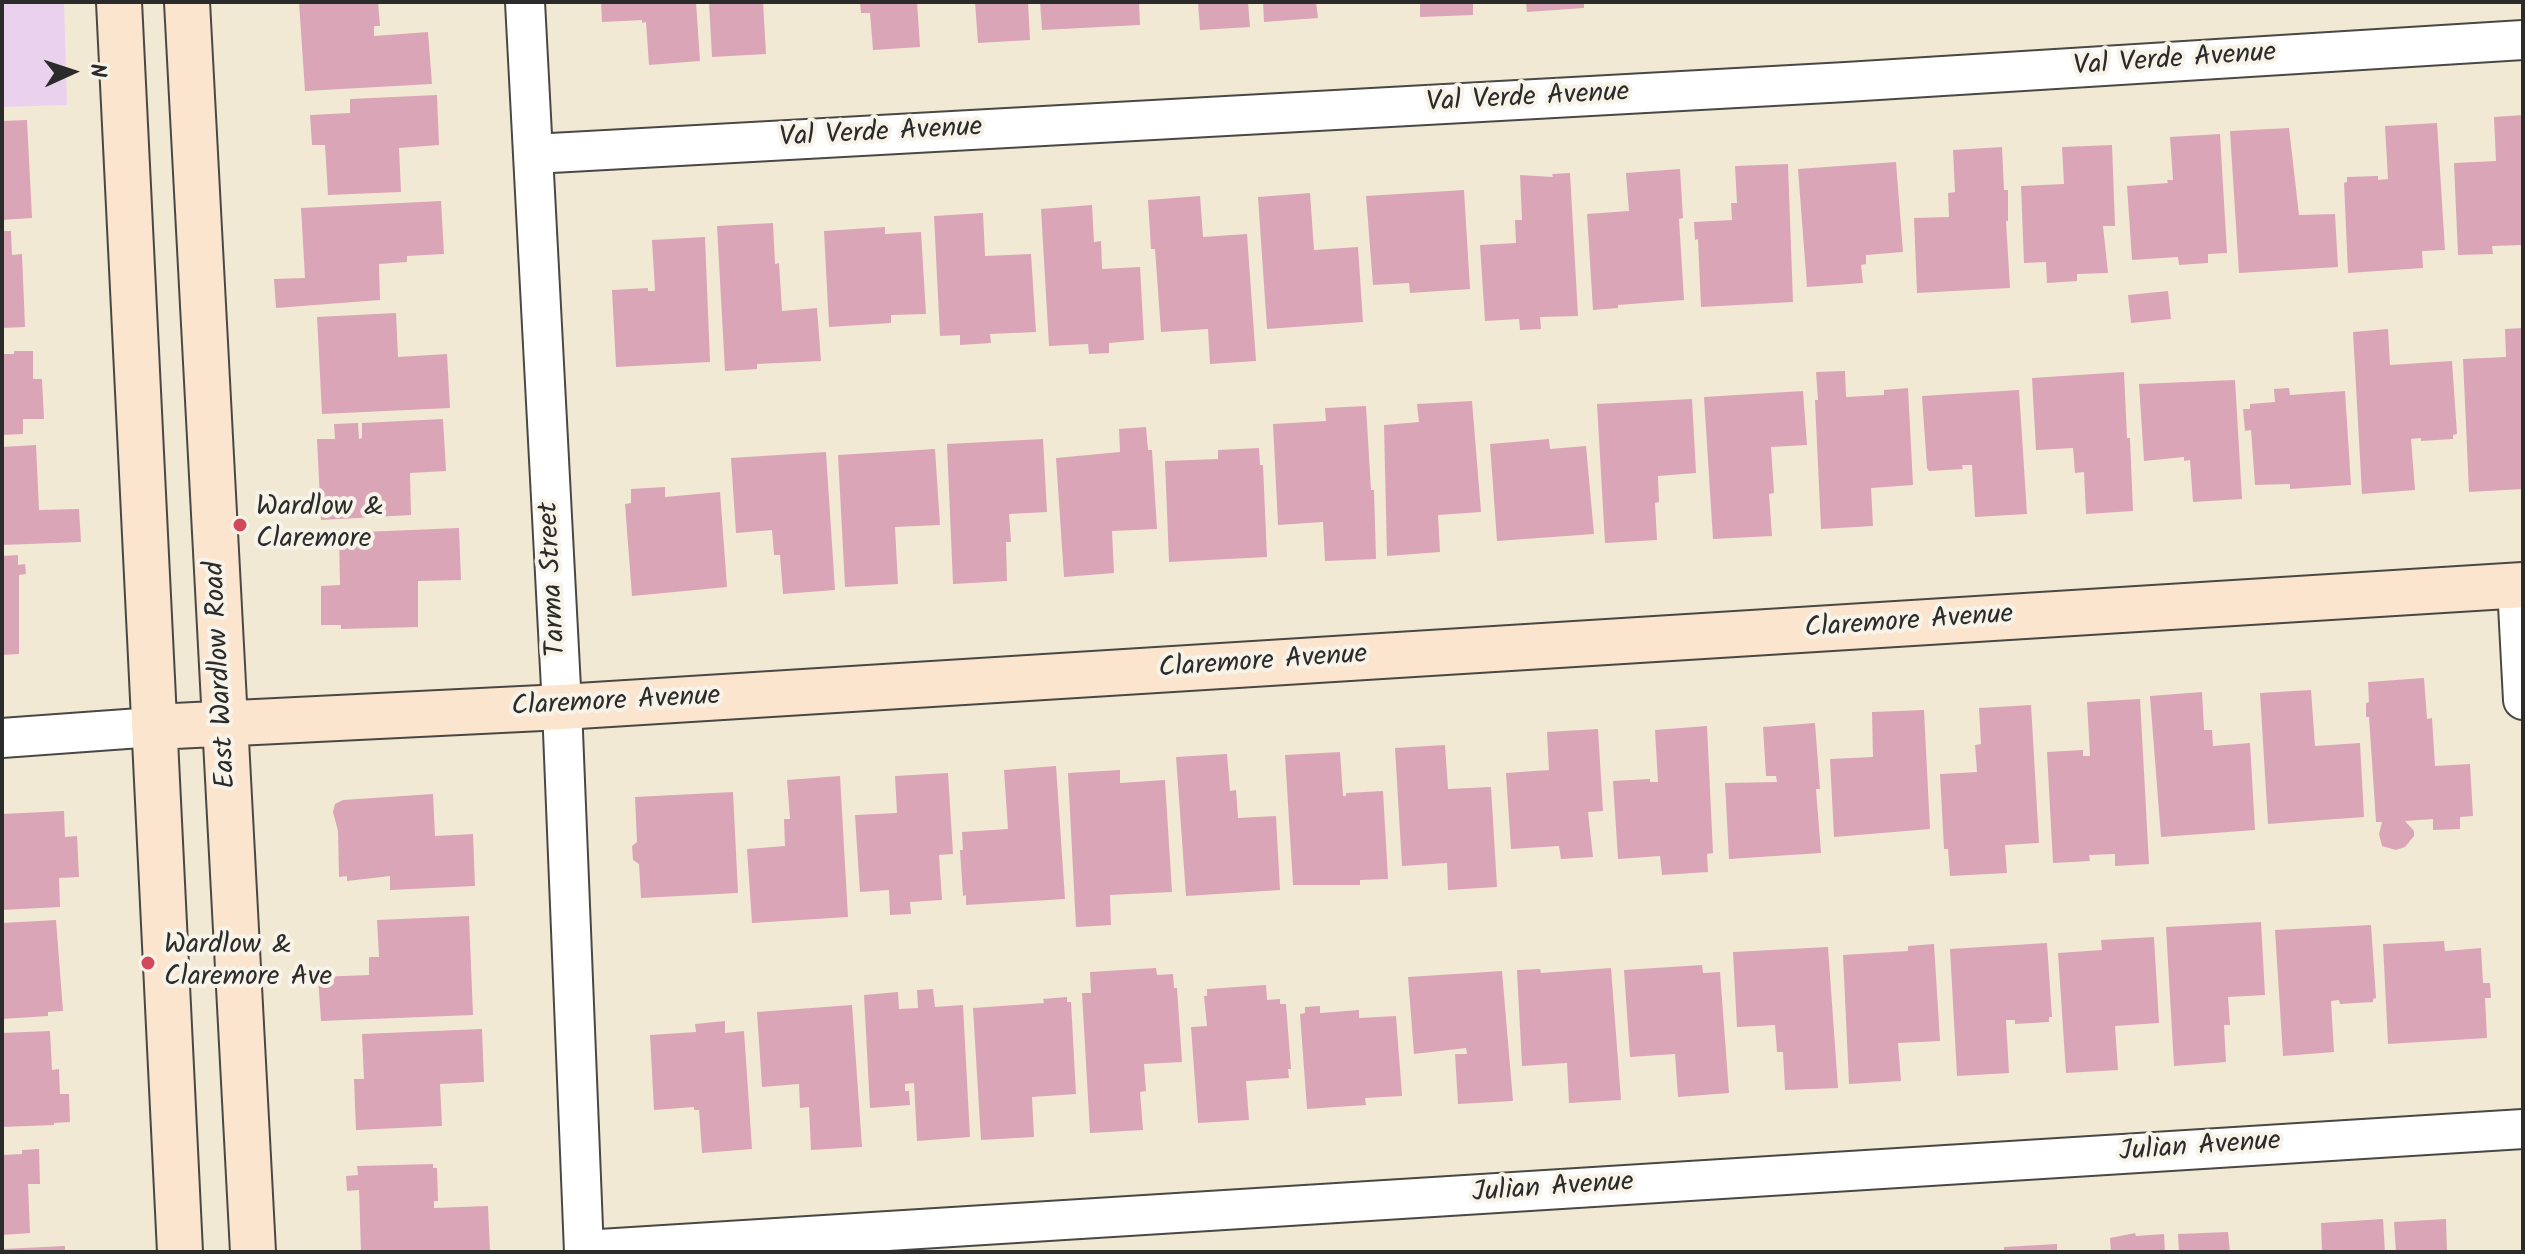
<!DOCTYPE html>
<style>
body{margin:0}
#map{position:relative;width:2525px;height:1254px;overflow:hidden;background:#f2e9d4;font-family:Kalam,sans-serif}
canvas{display:block}
.frame{position:absolute;inset:0;border:4px solid #2b2b2b;pointer-events:none}
.north{position:absolute;left:32px;top:32px;width:80px;height:80px;-webkit-text-stroke:6px #f7f3e8;paint-order:stroke;rotate:87deg;font-size:22px;font-weight:700;line-height:32px;text-align:center;color:#2b2b2b}
.north::after{content:'';display:block;margin:auto;width:28px;height:36px;background:#2b2b2b;clip-path:polygon(50% 0,100% 100%,50% 72%,0 100%)}
</style>
<div id="map">
<canvas width="2525" height="1254"></canvas>
<div class="frame"></div>
<div class="north">N</div>
</div>
<script>
const c = document.querySelector('canvas').getContext('2d');
c.lineJoin = 'round';
function paint(path, color) { c.fillStyle = color; c.fill(path, 'evenodd'); }
function trace(path, color, width, dash) { c.strokeStyle = color; c.lineWidth = width; c.lineCap = dash ? 'butt' : 'round'; c.setLineDash(dash || []); c.stroke(path); }
function drawText(font, color, halo, rows, align = 'center') {
  c.font = font + ' Kalam,sans-serif'; c.lineWidth = 8; c.setLineDash([]); c.textBaseline = 'middle'; c.strokeStyle = halo; c.fillStyle = color; for (const [text, x, y, turn = 0] of rows) {
    c.save(); c.translate(x, y); c.rotate((+turn || 0) * Math.PI / 180); c.textAlign = isNaN(turn) ? turn : align; if (halo) c.strokeText(text, 0, 0); c.fillText(text, 0, 0); c.restore();
  }
}
paint(new Path2D(`
 M2,2H64L67,105L2,107Z`), '#ead1ed');
paint(new Path2D(`
 M299,2H378L380,26H374V36L428,32L432,84L305,91Z
 M601,2H696L700,61L649,65L646,22L642,23V20L602,22Z
 M709,2H763L766,54L712,57Z
 M860,2H917L920,47L873,50L870,13H861Z
 M975,2H1028L1030,40L978,43Z
 M1040,2H1139L1140,25L1042,30Z
 M1198,2H1248L1250,27L1200,30Z
 M1263,2H1316L1318,18L1264,22Z
 M1420,2H1473V15L1420,17Z
 M1526,2H1584V8L1527,12Z
 M437,95L439,145L399,148L401,192L328,195L325,145H312L310,115L350,113V99Z
 M2523,115V245L2492,246L2493,254L2458,255L2454,163L2496,161L2494,117Z
 M27,120L32,218L2,220V121Z
 M2437,123L2445,250L2422,251L2423,268L2348,273L2344,183L2347,182V177L2378,176V180L2388,179L2385,126Z
 M2289,128L2299,215L2335,214L2338,267L2239,273L2230,131Z
 M2220,134L2227,253L2208,254V263L2179,265L2178,257L2132,260L2127,186L2168,183L2167,180H2173L2170,137Z
 M2112,145L2115,226H2103L2108,273L2077,274V281L2047,283L2046,262L2024,263L2021,186L2064,184L2062,147Z
 M2002,147L2004,190H2008V221H2006L2010,288L1917,293L1914,218L1949,217L1948,193L1955,192L1953,150Z
 M1896,162L1903,252L1866,255V264L1861,265L1863,283L1807,287L1798,169Z
 M1788,164L1793,302L1701,307L1698,239L1695,240L1694,222L1732,220L1731,203H1737L1735,166Z
 M1680,169L1683,218L1679,219L1684,300L1618,305V308L1593,310L1587,214L1629,211L1626,173Z
 M1570,173L1578,316L1540,317L1541,329L1520,330L1519,319L1485,321L1480,245L1516,243L1515,220H1522L1520,175L1553,177L1552,174Z
 M1464,190L1470,289L1410,293L1409,283L1373,285L1366,196Z
 M1310,193L1314,250L1358,247L1363,322L1267,329L1258,197Z
 M1200,196L1203,237L1247,234L1256,361L1210,364L1208,329L1161,332L1155,249H1151L1148,200Z
 M441,201L444,254L407,256V262L379,264L380,300L276,308L274,279L305,278L301,208Z
 M1092,205L1094,242L1101,241L1102,269L1140,267L1144,340L1109,343V353L1089,354L1088,344L1049,346L1041,209Z
 M983,213L985,256L1031,254L1036,332L990,334L991,343L960,345V335L940,336L934,216Z
 M773,223L775,264L779,263L782,311L817,308L821,361L757,364V369L725,371L717,226Z
 M885,227V234L921,232L926,314L891,315V323L829,327L824,231Z
 M2,231H11L12,255L22,254L25,327L2,328Z
 M705,237L710,362L616,367L612,290L648,288V291H655L652,240Z
 M2168,291L2171,319L2131,323L2128,295Z
 M396,313L398,357L447,354L450,408L322,414L317,317Z
 M2523,328V489L2469,492L2463,359L2506,357L2505,329Z
 M2388,329L2390,365L2452,361L2457,434L2453,435V439L2421,441V438L2411,439L2415,490L2362,494L2353,332Z
 M14,351H33V379H42L44,419H23V434L2,435V354H14Z
 M1845,371L1846,397L1884,395V390L1908,388L1913,485L1871,488L1873,526L1821,529L1815,400H1818L1816,372Z
 M2124,372L2127,438H2130L2133,511L2086,514L2084,472L2075,473L2073,448L2036,450L2032,378Z
 M2235,380L2242,499L2193,502L2190,460L2184,461V457L2144,461L2139,384Z
 M2289,388L2290,395L2345,391L2351,485L2290,489V484L2255,485L2251,430L2245,431L2243,409H2250V404L2275,402L2274,389Z
 M2019,390L2027,514L1975,517L1972,465H1962L1963,469L1929,471L1927,468L1922,396Z
 M1803,391L1807,445L1771,447L1774,493L1769,494L1772,536L1713,539L1704,397Z
 M1692,399L1696,473L1658,476L1659,502L1655,503L1657,540L1605,543L1597,404Z
 M1472,401L1481,512L1438,515L1440,552L1387,556L1384,425L1419,422L1417,404Z
 M1366,406L1371,490H1374L1376,559L1325,561L1323,522L1278,525L1273,424L1326,421L1325,408Z
 M443,419L446,471L410,473L411,515L321,520L317,439H335L334,424L358,423L359,439L362,438V423Z
 M1146,427L1148,450H1152L1157,529L1112,531L1114,573L1064,577L1056,458L1120,452L1119,429Z
 M1043,439L1047,512L1009,514L1011,542H1006L1007,581L953,584L947,444Z
 M1549,439L1550,449L1586,446L1594,534L1497,541L1490,444Z
 M36,445L39,510L79,509L81,542L2,545V447Z
 M1259,448L1260,465H1263L1267,557L1169,562L1165,461L1218,459V450Z
 M935,449L940,525L895,527L898,584L845,587L838,455Z
 M826,452L835,590L783,594L780,555H774L772,530L736,533L731,458Z
 M665,487V497L720,492L727,587L632,596L625,504L631,503V489Z
 M459,528L461,580L418,581V627L341,629V625H321V586L340,585L339,533Z
 M18,555V565L25,564L26,574L19,575V654L2,655V556Z
 M2424,678L2427,719L2432,718L2435,766L2470,764L2473,816L2460,817V829L2433,830V819L2405,821L2414,831V836L2405,847L2396,850L2382,846L2379,834L2382,822H2376L2369,717H2366V703L2369,702L2368,682Z
 M2311,690L2315,746L2360,743L2364,817L2268,824L2260,693Z
 M2202,692L2204,730H2212L2213,746L2250,743L2255,830L2161,837L2150,696Z
 M2140,699L2149,864L2115,866V854L2089,855L2090,861L2053,863L2047,752L2083,750V756H2090L2087,702Z
 M2031,705L2039,843L2005,845L2007,873L1950,876L1948,849H1944L1940,774L1977,772L1975,745L1981,744L1979,708Z
 M1924,710L1930,829L1834,837L1830,759L1873,757L1872,712Z
 M1815,723L1820,789H1816L1821,853L1729,859L1725,783L1777,782L1776,776H1766L1763,727Z
 M1707,726L1713,853L1707,854L1708,872L1662,875L1660,856L1618,859L1613,781L1650,779V782H1658L1655,730Z
 M1598,729L1603,811L1588,812L1593,857L1561,859L1559,846L1511,849L1506,773L1549,770L1547,732Z
 M1445,745L1448,789L1491,787L1497,887L1448,890L1447,863L1402,866L1395,748Z
 M1340,752L1343,796H1346V793L1383,791L1388,879L1360,880V885H1293L1285,755Z
 M1227,754L1230,791L1236,790L1238,818L1276,816L1280,890L1186,896L1176,757Z
 M1056,766L1065,899L966,905V895L963,896L960,850H963L962,832L1008,829L1004,770Z
 M1120,770V783L1165,780L1172,892L1110,895L1111,925L1076,927L1068,773Z
 M948,773L953,854L939,855L942,900L910,902L911,914L890,915L889,890L860,892L855,815L897,813L895,776Z
 M840,776L848,917L752,923L747,849L785,846L784,819H790L787,780Z
 M733,792L738,893L641,898L639,864L633,860L632,846L637,842L635,797Z
 M433,794L435,836L473,834L475,886L390,890V876L347,881V876L339,877L338,831L333,812L335,804L343,800Z
 M64,811L65,837L77,836L79,877L59,878L60,907L2,910V814Z
 M469,916L473,1015L321,1021L318,977L369,975V957H379L377,920Z
 M56,920L63,1011L48,1012V1016L2,1019V923Z
 M2261,922L2265,995L2228,997L2230,1025H2224L2226,1062L2174,1066L2166,927Z
 M2371,925L2376,998L2373,999V1002L2340,1004L2339,1000L2331,1001L2334,1052L2283,1056L2275,930Z
 M2154,937L2159,1023L2115,1026L2118,1070L2066,1073L2058,953L2102,950L2101,940Z
 M2444,941L2445,951L2481,948L2483,983H2490L2491,998H2485L2487,1038L2388,1044L2383,944Z
 M2047,943L2052,1017H2049V1022L2015,1024V1020H2006L2009,1073L1957,1076L1950,949Z
 M1934,944L1940,1041L1898,1043L1901,1081L1849,1084L1843,955L1908,951V946Z
 M1828,947L1838,1088L1785,1090L1783,1052H1777L1775,1025L1737,1027L1733,952Z
 M1702,965L1703,973L1720,972L1729,1093L1678,1097L1675,1054L1630,1057L1624,970Z
 M1156,968L1157,975L1173,974L1174,988H1177L1182,1062L1144,1064L1146,1091L1140,1092L1143,1130L1090,1133L1082,993H1091L1090,972Z
 M1611,968L1621,1100L1569,1103L1567,1063L1522,1066L1517,970L1540,969L1541,973Z
 M1502,971L1513,1101L1458,1104L1455,1054H1467L1466,1048L1414,1054L1408,977Z
 M1266,985L1267,1000L1280,999V1004H1286L1291,1069H1288L1289,1078L1246,1081L1249,1120L1198,1123L1191,1027L1207,1026L1204,996H1207V989Z
 M933,989L935,1007L963,1005L970,1137L917,1141L914,1083L905,1084V1091H909L910,1105L870,1108L864,995L898,992L899,1009L918,1008L917,990Z
 M1067,997V1002H1071L1076,1094L1032,1097L1034,1137L981,1140L973,1008L1044,1003L1043,999Z
 M852,1005L862,1147L811,1150L809,1107L800,1108L799,1084L762,1087L757,1012Z
 M1320,1006V1013L1359,1010V1018L1396,1016L1402,1096L1365,1098L1366,1105L1307,1109L1300,1014L1305,1013V1007Z
 M725,1021V1033L744,1031L752,1149L702,1153L699,1110H694V1107L654,1110L650,1035L696,1032L695,1024Z
 M482,1029L484,1082L440,1084L442,1126L356,1130L354,1079H364L362,1034Z
 M50,1031L52,1070L59,1069L60,1094H69L70,1122L54,1123V1125L2,1127V1033Z
 M39,1149L40,1184H28L30,1233L2,1235V1155L22,1154V1150Z
 M433,1164V1168H437L438,1201H434V1208L488,1206L490,1252H361L359,1190L347,1191L346,1176L358,1175L357,1166Z
 M2383,1219L2385,1252H2322L2321,1223Z
 M2446,1219L2447,1252H2396L2394,1222Z
 M2228,1232L2230,1252H2179L2178,1234Z
 M2135,1233L2136,1236L2164,1234L2165,1252H2111L2110,1238Z
 M2057,1244V1252H2004V1247Z
 M65,1246V1252H2V1249Z`), '#dba5b8');
const street = new Path2D(`
 M525,2L562,707L584,1252
 M533,154L1846,82L2523,40
 M2517,586L2523,700
 M2,738L154,727
 M584,1250L2523,1129`);
const secondary = new Path2D(`
 M119,2L180,1252
 M187,2L253,1252
 M154,727L562,707L2523,585`);
trace(street, '#494844', 42);
trace(secondary, '#494844', 48);
trace(street, '#fff', 38);
trace(secondary, '#fbe5cf', 44);
for (const [x, y, r, color] of [
 [240,525,8,"#d1495b"],
 [148,963,8,"#d1495b"]
]) { const dot = new Path2D(); dot.arc(x, y, r, 0, 2 * Math.PI); c.fillStyle = color; c.fill(dot); trace(dot, '#f7f3e8', 3); }
drawText('28px', '#2b2b2b', '#f7f3e8', [
 ["Val Verde Avenue",2175,62,-4],
 ["Val Verde Avenue",1528,100,-3],
 ["Val Verde Avenue",881,135,-3],
 ["Tarma Street",555,579,-93],
 ["Claremore Avenue",1909,624,-4],
 ["Claremore Avenue",1263,664,-4],
 ["East Wardlow Road",223,675,-93],
 ["Claremore Avenue",616,704,-3],
 ["Julian Avenue",2200,1149,-4],
 ["Julian Avenue",1553,1190,-4]
]);
drawText('28px', '#2b2b2b', '#f7f3e8', [
 ["Wardlow &",256,509],
 ["Claremore",256,541],
 ["Wardlow &",164,947],
 ["Claremore Ave",164,979]
], 'left');
</script>
